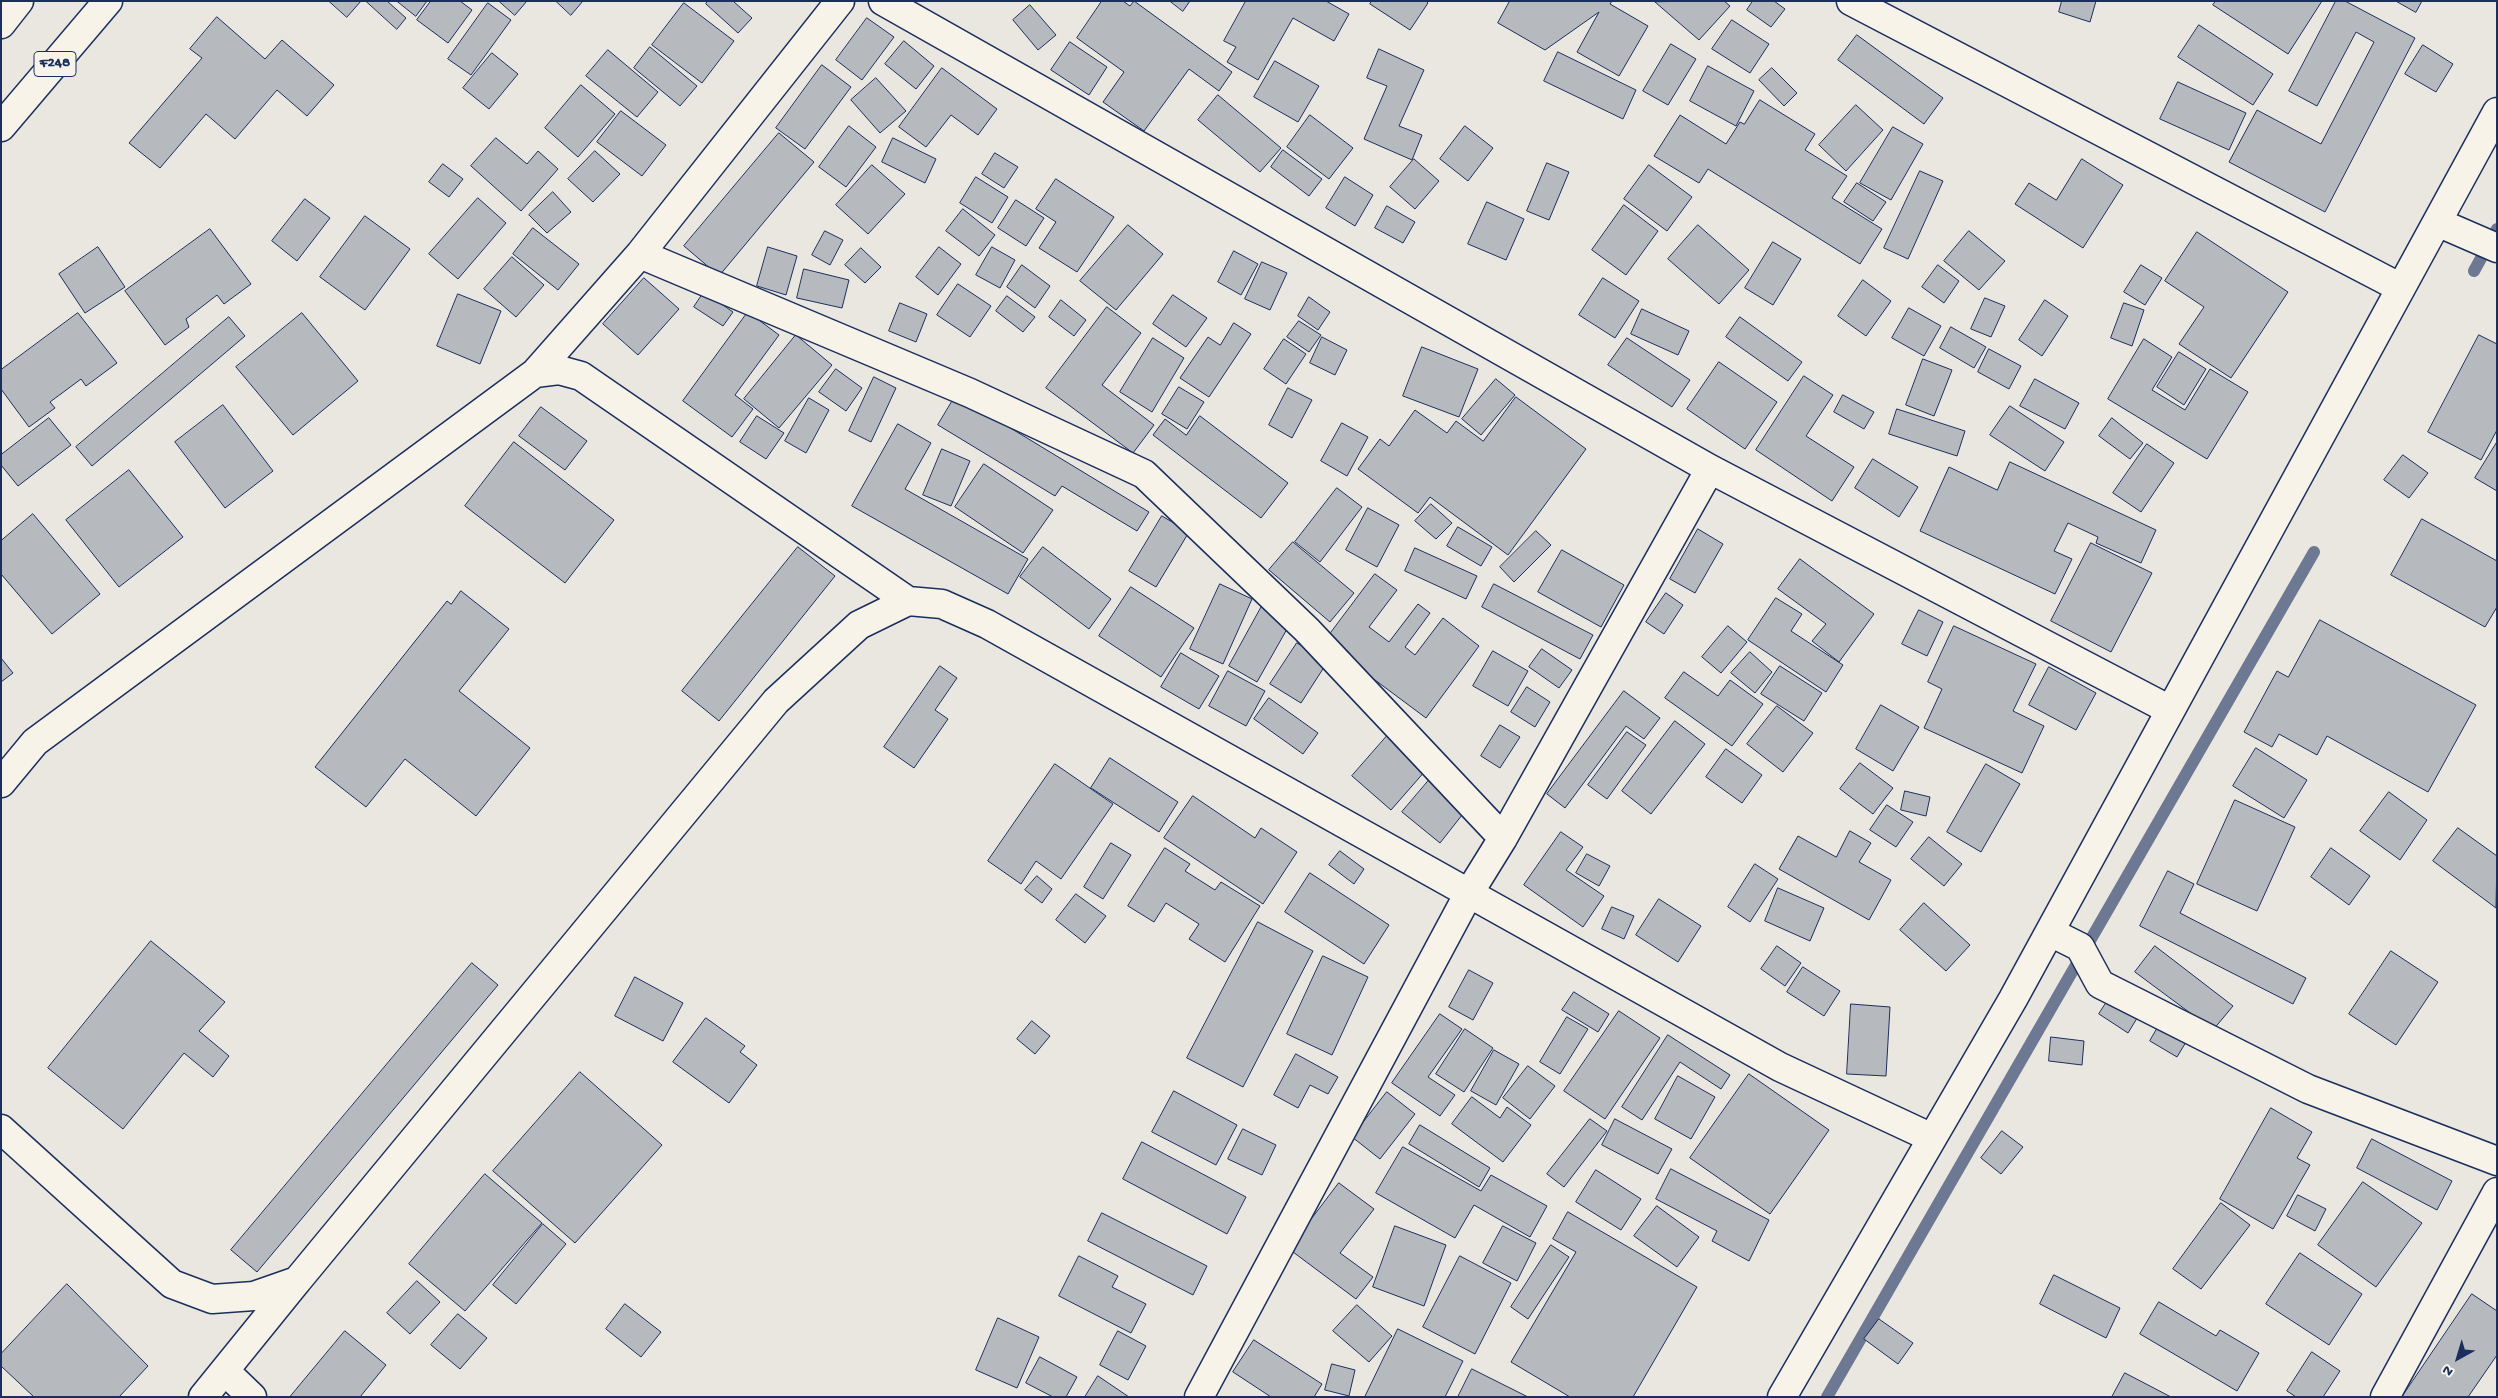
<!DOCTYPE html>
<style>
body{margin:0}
#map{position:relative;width:2498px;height:1398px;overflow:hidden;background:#eae7e0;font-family:"Gochi Hand",sans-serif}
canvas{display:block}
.frame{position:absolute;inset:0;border:2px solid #1b2f5e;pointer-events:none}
.north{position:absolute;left:2433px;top:1333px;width:50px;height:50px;-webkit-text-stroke:4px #f7f3e8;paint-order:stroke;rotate:219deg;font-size:14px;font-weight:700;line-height:20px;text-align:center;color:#1b2f5e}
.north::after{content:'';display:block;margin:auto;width:18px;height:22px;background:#1b2f5e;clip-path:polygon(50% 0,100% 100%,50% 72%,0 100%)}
</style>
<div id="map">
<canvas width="2498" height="1398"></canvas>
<div class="frame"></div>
<div class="north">N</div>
</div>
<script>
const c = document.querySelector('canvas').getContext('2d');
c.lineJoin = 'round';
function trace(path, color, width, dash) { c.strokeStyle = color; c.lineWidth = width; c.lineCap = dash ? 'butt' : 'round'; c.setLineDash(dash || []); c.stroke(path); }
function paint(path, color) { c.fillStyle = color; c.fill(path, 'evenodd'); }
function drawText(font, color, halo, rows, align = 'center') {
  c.font = font + ' "Gochi Hand",sans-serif'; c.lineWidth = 4; c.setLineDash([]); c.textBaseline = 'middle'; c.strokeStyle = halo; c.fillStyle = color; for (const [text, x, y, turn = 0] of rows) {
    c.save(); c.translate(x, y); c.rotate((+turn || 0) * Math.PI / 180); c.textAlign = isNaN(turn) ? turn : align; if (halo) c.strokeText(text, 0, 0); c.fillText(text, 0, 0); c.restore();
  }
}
trace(new Path2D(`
 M2474,271L2497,229
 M1827,1397L2314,552`), '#6d7892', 12);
const building = new Path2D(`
 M329,1H361L347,17Z
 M366,1H387L406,18L397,29Z
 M397,1H427L416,16Z
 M431,1H460L472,10L448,43L417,20Z
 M499,1H527L515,15Z
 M556,1H583L571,15Z
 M708,1H733L752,18L738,33L706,4Z
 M1102,1H1123L1130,6L1134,1L1232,72L1219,91L1189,69L1144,131L1103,102L1124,72L1077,38Z
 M1170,1H1190L1183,11Z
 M1246,1H1326L1349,14L1334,41L1293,18L1258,80L1227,62L1236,47L1224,41Z
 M1372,1H1426L1428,3L1410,30L1370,4Z
 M1510,1H1612L1610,4L1648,26L1619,76L1577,52L1599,12L1545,50L1498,23Z
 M1724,1L1730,6L1699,40L1655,2Z
 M1753,1H1774L1785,9L1771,27L1747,10Z
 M2062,1H2096L2090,22L2059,12Z
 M2216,1H2322L2288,54L2213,5Z
 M2336,1H2345L2415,38L2325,212L2229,162L2257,110L2321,144L2374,42L2356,32L2317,106L2289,91Z
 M2396,1H2422L2416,12Z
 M488,3L511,20L471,75L448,59Z
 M684,3L734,41L702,83L652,45Z
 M1030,5L1056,35L1038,50L1013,20Z
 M217,17L265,59L282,40L334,85L307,116L277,90L235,139L206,114L160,168L129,143L202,58L190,49Z
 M867,18L894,37L862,80L836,60Z
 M1732,20L1769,44L1750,73L1712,49Z
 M2199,25L2273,74L2253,105L2178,57Z
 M1857,35L1943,98L1924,124L1838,60Z
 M904,41L934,66L916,89L885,64Z
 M1070,42L1107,67L1089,95L1051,70Z
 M1671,44L1696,59L1668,105L1643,91Z
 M2423,45L2453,64L2436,92L2405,74Z
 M650,47L697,86L680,106L634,68Z
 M1379,49L1424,70L1399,126L1422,135L1412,160L1364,139L1387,86L1367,78Z
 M608,50L658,92L637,117L586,76Z
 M1558,52L1636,90L1623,119L1544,81Z
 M492,53L518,74L489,109L463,88Z
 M1275,61L1319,86L1298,122L1254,97Z
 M822,65L851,87L805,149L776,128Z
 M1708,66L1754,91L1736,126L1690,101Z
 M942,68L997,109L978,135L951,115L926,147L899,127Z
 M1772,68L1797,93L1784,106L1759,80Z
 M876,78L906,111L880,133L851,100Z
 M2178,82L2246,113L2229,150L2160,119Z
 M581,85L615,114L578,157L545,128Z
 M1218,95L1281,148L1260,172L1198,120Z
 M1760,100L1815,134L1805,150L1847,176L1832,198L1882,229L1860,264L1708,169L1699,183L1654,156L1680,115L1726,144L1740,122L1744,124Z
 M1856,105L1883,130L1846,171L1819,145Z
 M621,111L666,145L642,176L597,142Z
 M1310,115L1353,148L1329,179L1287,147Z
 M849,126L876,147L846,187L819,167Z
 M1465,126L1493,148L1468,181L1440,159Z
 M1893,127L1923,144L1891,200L1860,183Z
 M779,133L814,162L719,276L684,246Z
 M496,138L527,164L538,151L558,169L521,211L471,166Z
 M893,138L936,159L925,183L882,162Z
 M1283,150L1322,179L1309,196L1271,167Z
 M595,151L620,174L593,202L568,179Z
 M995,153L1018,167L1004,188L982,174Z
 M1414,159L1439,181L1415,209L1390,187Z
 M2082,159L2123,185L2083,248L2015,204L2029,183L2056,200Z
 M1547,163L1569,172L1549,220L1527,211Z
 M443,164L463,179L449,197L429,182Z
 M872,165L905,194L868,234L836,205Z
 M1649,165L1692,197L1667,231L1624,199Z
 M1920,171L1943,181L1908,259L1884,248Z
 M976,177L1008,197L992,223L960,203Z
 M1345,177L1373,195L1355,226L1326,208Z
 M1056,179L1114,217L1077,272L1039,248L1056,222L1036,209Z
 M1857,183L1886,202L1873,221L1844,202Z
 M553,192L571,212L547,233L529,215Z
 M478,198L506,223L458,279L429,254Z
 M305,199L330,218L297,261L272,241Z
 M1016,200L1044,218L1026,246L998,228Z
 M1487,202L1524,219L1506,260L1468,244Z
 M1624,205L1658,231L1626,275L1592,250Z
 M1387,206L1415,222L1403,243L1375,228Z
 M963,209L995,235L979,256L946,231Z
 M365,216L410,249L365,310L320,277Z
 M1128,225L1163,254L1116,310L1080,281Z
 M1698,225L1749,270L1719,304L1668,259Z
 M533,228L579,264L558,290L513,254Z
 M210,229L251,284L224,304L217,295L186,319L189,327L165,345L125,291Z
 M825,231L843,240L830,265L812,255Z
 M1969,231L2005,261L1979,290L1944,261Z
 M2197,232L2288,292L2231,378L2179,344L2204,307L2165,281Z
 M1773,242L1801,259L1773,305L1745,288Z
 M98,247L125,287L85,313L59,274Z
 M768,247L797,256L786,295L757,286Z
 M939,247L961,264L938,295L916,277Z
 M992,247L1015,260L1000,288L976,275Z
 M861,248L881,267L865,283L845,265Z
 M1234,251L1258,264L1241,295L1218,282Z
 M512,257L544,285L516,317L484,289Z
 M1262,262L1287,273L1270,310L1245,299Z
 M1022,265L1050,286L1035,308L1007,287Z
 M1938,265L1959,281L1944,303L1922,287Z
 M2141,265L2162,278L2145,305L2124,292Z
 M804,269L849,280L842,308L797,298Z
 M644,278L679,309L638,355L603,324Z
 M1603,278L1639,301L1615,338L1579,315Z
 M1863,280L1891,301L1866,336L1838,316Z
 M958,284L991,306L970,337L937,315Z
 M704,292L733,312L723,326L694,307Z
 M458,294L501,311L480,364L437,346Z
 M1173,295L1207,318L1186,347L1153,324Z
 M1007,296L1035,317L1023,332L996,311Z
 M1309,297L1330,312L1318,330L1298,316Z
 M1985,298L2005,306L1991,337L1971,329Z
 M1061,300L1086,320L1074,336L1049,317Z
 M2045,300L2068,316L2042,356L2019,340Z
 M900,303L927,314L916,342L889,331Z
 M2124,303L2144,310L2132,346L2111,338Z
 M1107,307L1141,333L1102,385L1154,425L1133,453L1046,388Z
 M1909,308L1941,326L1924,356L1892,338Z
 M1642,309L1689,331L1678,355L1631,334Z
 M748,312L779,335L735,395L753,409L732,437L683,401Z
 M78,313L117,363L86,386L81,379L50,402L55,408L29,427L1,389V370Z
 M302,313L358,381L293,435L236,367Z
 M229,317L245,336L92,466L76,447Z
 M1740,317L1802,362L1788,381L1726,337Z
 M1299,321L1321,335L1309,352L1287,337Z
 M1234,323L1251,334L1209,397L1180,378L1208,337L1220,345Z
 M1951,327L1986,347L1974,368L1940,348Z
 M796,335L832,365L779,428L744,399Z
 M2479,335L2497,344V430L2481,460L2428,432Z
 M1322,337L1347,350L1335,375L1310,363Z
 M1153,338L1184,358L1152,412L1120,392Z
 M1627,338L1690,380L1672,407L1608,365Z
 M1284,339L1306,354L1286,384L1264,369Z
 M2144,339L2172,357L2152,390L2185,410L2210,369L2248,392L2207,459L2108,399Z
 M1422,347L1478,369L1459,417L1403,396Z
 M1989,349L2021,366L2009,389L1978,372Z
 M2179,352L2206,369L2184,405L2157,387Z
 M1923,359L1952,370L1934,416L1906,405Z
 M1719,362L1777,402L1745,449L1687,409Z
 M836,369L862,388L846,411L819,392Z
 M1804,376L1833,395L1806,436L1854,467L1832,501L1756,450Z
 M874,377L896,388L871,442L849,431Z
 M1496,379L1515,395L1481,435L1462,419Z
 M2035,379L2079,403L2065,429L2020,406Z
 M1179,387L1204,402L1187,429L1162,414Z
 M1288,388L1312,400L1292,438L1269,425Z
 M956,395L1149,512L1137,531L1062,486L1055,496L938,425Z
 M1843,395L1874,412L1864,429L1834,412Z
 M1516,397L1586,449L1508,555L1430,497L1418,513L1358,469L1380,439L1389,446L1415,410L1447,433L1456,421L1483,441Z
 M809,398L829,410L806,453L785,441Z
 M223,405L273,471L225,508L175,442Z
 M2010,406L2064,442L2045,471L1990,435Z
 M541,407L587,441L565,470L519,436Z
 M1897,409L1965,431L1957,456L1889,434Z
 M757,416L784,433L766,459L740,442Z
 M1200,416L1288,483L1261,518L1153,435L1165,419L1186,435Z
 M49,418L71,445L18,486L1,465V455Z
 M2112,418L2143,443L2130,459L2099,436Z
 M1342,423L1368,437L1347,476L1321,461Z
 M898,424L931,443L905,489L1028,559L1008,594L852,506Z
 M514,442L614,520L565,583L465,506Z
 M2497,442V491L2475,478Z
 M2147,444L2174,463L2141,512L2113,493Z
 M942,449L970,461L951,506L923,495Z
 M2403,455L2428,473L2409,498L2384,480Z
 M1873,459L1918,487L1899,517L1855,488Z
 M2010,462L2156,530L2141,563L2096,543L2098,537L2068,523L2054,551L2072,559L2055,594L1920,531L1949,467L1997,490Z
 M984,464L1053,510L1023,553L955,507Z
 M129,470L183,537L119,587L66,520Z
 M1337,488L1362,507L1320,562L1295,542Z
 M1431,504L1452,523L1436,539L1415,521Z
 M1368,508L1399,525L1377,567L1346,550Z
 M33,514L100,594L52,634L1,574V541Z
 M1162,516L1189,532L1156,587L1129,571Z
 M2422,519L2497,561V607L2485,627L2391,575Z
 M1458,527L1492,547L1481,566L1447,546Z
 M1698,529L1723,544L1695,593L1670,579Z
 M1536,531L1551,545L1514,582L1500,567Z
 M1293,542L1354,593L1330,622L1269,570Z
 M2091,543L2152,573L2111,652L2051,621Z
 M798,547L835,576L719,721L682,691Z
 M1043,547L1111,599L1089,629L1020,577Z
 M1415,548L1477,576L1466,599L1405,571Z
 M1562,550L1624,585L1601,627L1538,592Z
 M1800,559L1874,614L1839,662L1812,641L1826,624L1778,589Z
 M1375,574L1397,590L1369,627L1389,642L1418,604L1430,613L1405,647L1415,655L1443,618L1479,646L1426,718L1324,642Z
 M1220,584L1252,599L1223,664L1190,649Z
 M1494,584L1593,635L1580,659L1482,607Z
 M1131,587L1194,628L1161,677L1099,636Z
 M461,591L509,629L459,691L530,748L476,816L405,759L366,807L315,767L447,601L451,604Z
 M1666,593L1683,605L1664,634L1646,622Z
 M1776,598L1802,614L1791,631L1843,665L1826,692L1748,640Z
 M1262,606L1291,622L1257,682L1229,666Z
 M1919,610L1943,622L1927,656L1902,644Z
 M2320,620L2476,705L2428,792L2327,736L2317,755L2279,734L2272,747L2244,732L2277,671L2288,677Z
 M1728,626L1747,642L1721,673L1702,657Z
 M1954,626L2036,664L2013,711L2044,726L2022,773L1924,728L1942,689L1928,682Z
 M1297,643L1328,661L1301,703L1270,684Z
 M1542,649L1572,670L1559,688L1529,667Z
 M1493,651L1528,671L1508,706L1473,686Z
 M1750,652L1772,672L1755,693L1731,673Z
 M1181,653L1219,676L1199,709L1161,687Z
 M1,658L13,673L1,682Z
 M940,666L957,678L935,710L948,719L914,768L884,747Z
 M1780,666L1822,693L1804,721L1761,694Z
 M2049,667L2096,693L2076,730L2029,705Z
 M1228,671L1265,691L1246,726L1209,706Z
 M1684,672L1718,696L1730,680L1763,704L1732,746L1665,698Z
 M1527,687L1550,702L1535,727L1511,712Z
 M1624,691L1660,718L1644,739L1626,726L1565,808L1547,794Z
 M1269,698L1318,733L1303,754L1254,719Z
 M1881,705L1919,727L1893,771L1856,749Z
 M1777,706L1813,733L1783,772L1747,744Z
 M1675,721L1705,744L1651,814L1622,791Z
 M1500,725L1520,737L1500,768L1481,756Z
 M1627,732L1646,745L1607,799L1588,785Z
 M1387,736L1426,770L1391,810L1352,776Z
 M2256,748L2307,780L2284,818L2233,786Z
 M1726,749L1762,775L1742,803L1706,777Z
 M1110,758L1178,802L1159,832L1091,788Z
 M1860,763L1893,788L1873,814L1840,789Z
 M1055,764L1113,804L1061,879L1036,861L1021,884L988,861Z
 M1986,764L2020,784L1981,852L1947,832Z
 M1430,779L1466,810L1440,843L1402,812Z
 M1905,791L1930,797L1926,816L1901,810Z
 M2389,792L2427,820L2400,860L2360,831Z
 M1193,796L1255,838L1261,828L1297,852L1263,904L1164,838Z
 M2235,800L2295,827L2257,911L2197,884Z
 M1887,805L1913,822L1896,847L1870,830Z
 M2458,828L2497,856L2496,908L2433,861Z
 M1850,831L1871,843L1859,862L1891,880L1869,920L1779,869L1798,836L1836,857Z
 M1561,832L1583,847L1566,870L1604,896L1583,927L1524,885Z
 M1929,837L1962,864L1944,886L1911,859Z
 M1111,843L1131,855L1103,899L1084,887Z
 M1165,848L1190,864L1185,871L1215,890L1221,882L1260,906L1225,962L1189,939L1199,924L1166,903L1154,922L1128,906Z
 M2331,848L2370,876L2349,905L2311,877Z
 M1340,851L1364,869L1354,884L1329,865Z
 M1587,854L1610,866L1599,886L1576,873Z
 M1755,864L1778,879L1750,922L1728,907Z
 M2168,871L2194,884L2180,913L2306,978L2293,1004L2140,926Z
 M1310,873L1389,925L1364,964L1285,912Z
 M1037,876L1052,889L1042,903L1025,890Z
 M1778,888L1824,908L1810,941L1765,921Z
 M1076,894L1106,916L1085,943L1056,920Z
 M1659,899L1701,926L1678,962L1636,935Z
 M1924,903L1970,945L1946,971L1900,930Z
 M1612,907L1634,916L1624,939L1602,929Z
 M1258,922L1313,951L1243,1087L1187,1058Z
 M151,941L225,1002L199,1031L229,1056L213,1077L184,1053L123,1129L48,1068Z
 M1777,946L1801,963L1785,986L1761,969Z
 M2155,946L2233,1006L2213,1030L2135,972Z
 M2391,951L2438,982L2396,1045L2349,1014Z
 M1323,956L1368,977L1332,1055L1287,1034Z
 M472,963L498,985L257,1272L231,1250Z
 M1803,967L1840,991L1824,1016L1787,992Z
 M1469,970L1493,983L1473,1020L1449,1007Z
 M635,977L683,1003L663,1041L615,1016Z
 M1574,992L1609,1014L1598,1032L1562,1010Z
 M2110,997L2139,1015L2128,1033L2099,1014Z
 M1851,1004L1890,1007L1886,1076L1847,1074Z
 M1619,1011L1660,1038L1605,1119L1564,1091Z
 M1440,1014L1462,1029L1428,1077L1455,1095L1440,1116L1392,1083Z
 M1567,1017L1588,1029L1560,1074L1540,1062Z
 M706,1018L745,1046L740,1052L757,1065L729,1103L673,1062Z
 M1032,1021L1050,1036L1035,1054L1017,1039Z
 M2161,1022L2189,1037L2177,1057L2150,1041Z
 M1465,1029L1493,1048L1464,1092L1436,1074Z
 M1668,1035L1730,1075L1721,1089L1680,1062L1642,1120L1622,1107Z
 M2051,1037L2084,1041L2082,1065L2049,1061Z
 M1494,1050L1519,1064L1496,1105L1471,1091Z
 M1296,1054L1338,1077L1328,1094L1310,1085L1298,1108L1274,1095Z
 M1528,1066L1555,1086L1530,1119L1503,1098Z
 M580,1072L662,1145L575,1243L493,1171Z
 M1749,1074L1829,1130L1770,1214L1690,1158Z
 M1678,1076L1715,1097L1691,1139L1655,1119Z
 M1174,1091L1237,1125L1216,1165L1152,1132Z
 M1387,1092L1415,1114L1380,1159L1352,1137Z
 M1472,1097L1500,1118L1507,1107L1531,1125L1503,1162L1452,1124Z
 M2271,1108L2312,1132L2297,1158L2310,1165L2273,1229L2220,1199Z
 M1590,1119L1607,1131L1564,1187L1547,1174Z
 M1615,1119L1672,1149L1658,1174L1602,1145Z
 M1420,1125L1490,1168L1479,1187L1409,1144Z
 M1243,1129L1276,1145L1262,1175L1228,1159Z
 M2002,1131L2023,1147L2001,1174L1981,1158Z
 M2372,1139L2452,1181L2437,1210L2357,1168Z
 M1142,1142L1246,1197L1227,1234L1123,1179Z
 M1403,1147L1481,1191L1491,1175L1547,1206L1530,1237L1474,1205L1455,1238L1376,1193Z
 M1671,1169L1769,1220L1749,1261L1712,1241L1717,1231L1656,1199Z
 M1596,1170L1641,1199L1621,1230L1576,1202Z
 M485,1174L542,1223L465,1311L409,1264Z
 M2363,1182L2422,1223L2376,1287L2318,1245Z
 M1339,1183L1374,1209L1340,1253L1373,1277L1356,1299L1289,1249Z
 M2298,1195L2326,1209L2315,1231L2287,1216Z
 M2221,1203L2250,1225L2201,1289L2173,1269Z
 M1657,1206L1699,1237L1677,1267L1634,1236Z
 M1568,1212L1697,1287L1633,1397H1570L1511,1362L1576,1252L1553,1239Z
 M1102,1213L1207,1266L1193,1295L1088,1241Z
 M543,1224L566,1244L516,1304L493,1285Z
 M1395,1226L1446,1245L1424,1306L1373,1287Z
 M1503,1226L1536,1243L1517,1281L1483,1263Z
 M1551,1245L1569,1257L1528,1319L1511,1307Z
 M2300,1253L2362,1294L2329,1345L2266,1304Z
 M1079,1256L1118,1276L1112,1287L1146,1304L1131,1333L1059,1296Z
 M1460,1256L1511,1283L1475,1354L1423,1327Z
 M2054,1275L2120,1308L2106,1338L2040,1304Z
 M417,1281L440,1302L410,1334L387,1313Z
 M67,1284L148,1366L119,1397H34L1,1366V1354Z
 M2472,1294L2497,1311V1355L2468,1397H2402Z
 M2159,1302L2216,1336L2220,1330L2259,1353L2237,1391L2140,1334Z
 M625,1304L661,1332L641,1357L606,1329Z
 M1357,1305L1392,1336L1369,1362L1333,1331Z
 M458,1314L487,1338L460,1369L431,1345Z
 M998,1318L1039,1337L1017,1388L976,1370Z
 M1879,1319L1913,1343L1898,1364L1864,1339Z
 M1398,1329L1463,1361L1445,1397H1365Z
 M345,1331L386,1365L360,1397H290Z
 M1118,1331L1146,1346L1128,1380L1100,1365Z
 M1254,1340L1322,1384L1314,1397H1271L1233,1372Z
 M2312,1352L2340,1371L2323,1397H2296L2287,1391Z
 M1040,1357L1077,1377L1066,1397H1053L1026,1383Z
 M1332,1364L1355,1370L1349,1396L1325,1390Z
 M1472,1369L1528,1397H1458Z
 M2125,1373L2171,1397H2112Z
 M1098,1376L1129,1397H1085Z`);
paint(building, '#b6babf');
trace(building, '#1b2f5e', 1);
const minor = new Path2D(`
 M883,1L1710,469L2170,710
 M1851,1L2401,288
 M2437,222L2497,248
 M640,254L970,393L1144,474L1307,630L1503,838
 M535,373L640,254L840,1
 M1,783L35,742L535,373L559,370L581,376L908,601
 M2050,932L2080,947L2100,984L2308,1089L2497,1161
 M1,1129L172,1284L212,1299L254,1296L297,1281L776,701L859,625L908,601L942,604L987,624L1780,1067L1932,1138
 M225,1371L252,1397
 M203,1397L297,1281
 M1199,1397L1469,893L1503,838L1710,469
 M1782,1397L2013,999L2497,112
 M2385,1397L2497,1192`);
const major = new Path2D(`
 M1,24L19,1
 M1,127L108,1`);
trace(minor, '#1b2f5e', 31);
trace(major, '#1b2f5e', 31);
trace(minor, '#f7f3e8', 28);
trace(major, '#f7f3e8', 28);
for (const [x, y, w] of [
 [55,64,42]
]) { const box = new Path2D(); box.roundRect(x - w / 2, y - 12.5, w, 25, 4); c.fillStyle = '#f7f3e8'; c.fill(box); trace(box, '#1b2f5e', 1); }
drawText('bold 15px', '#1b2f5e', null, [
 ["F248",55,64]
]);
</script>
